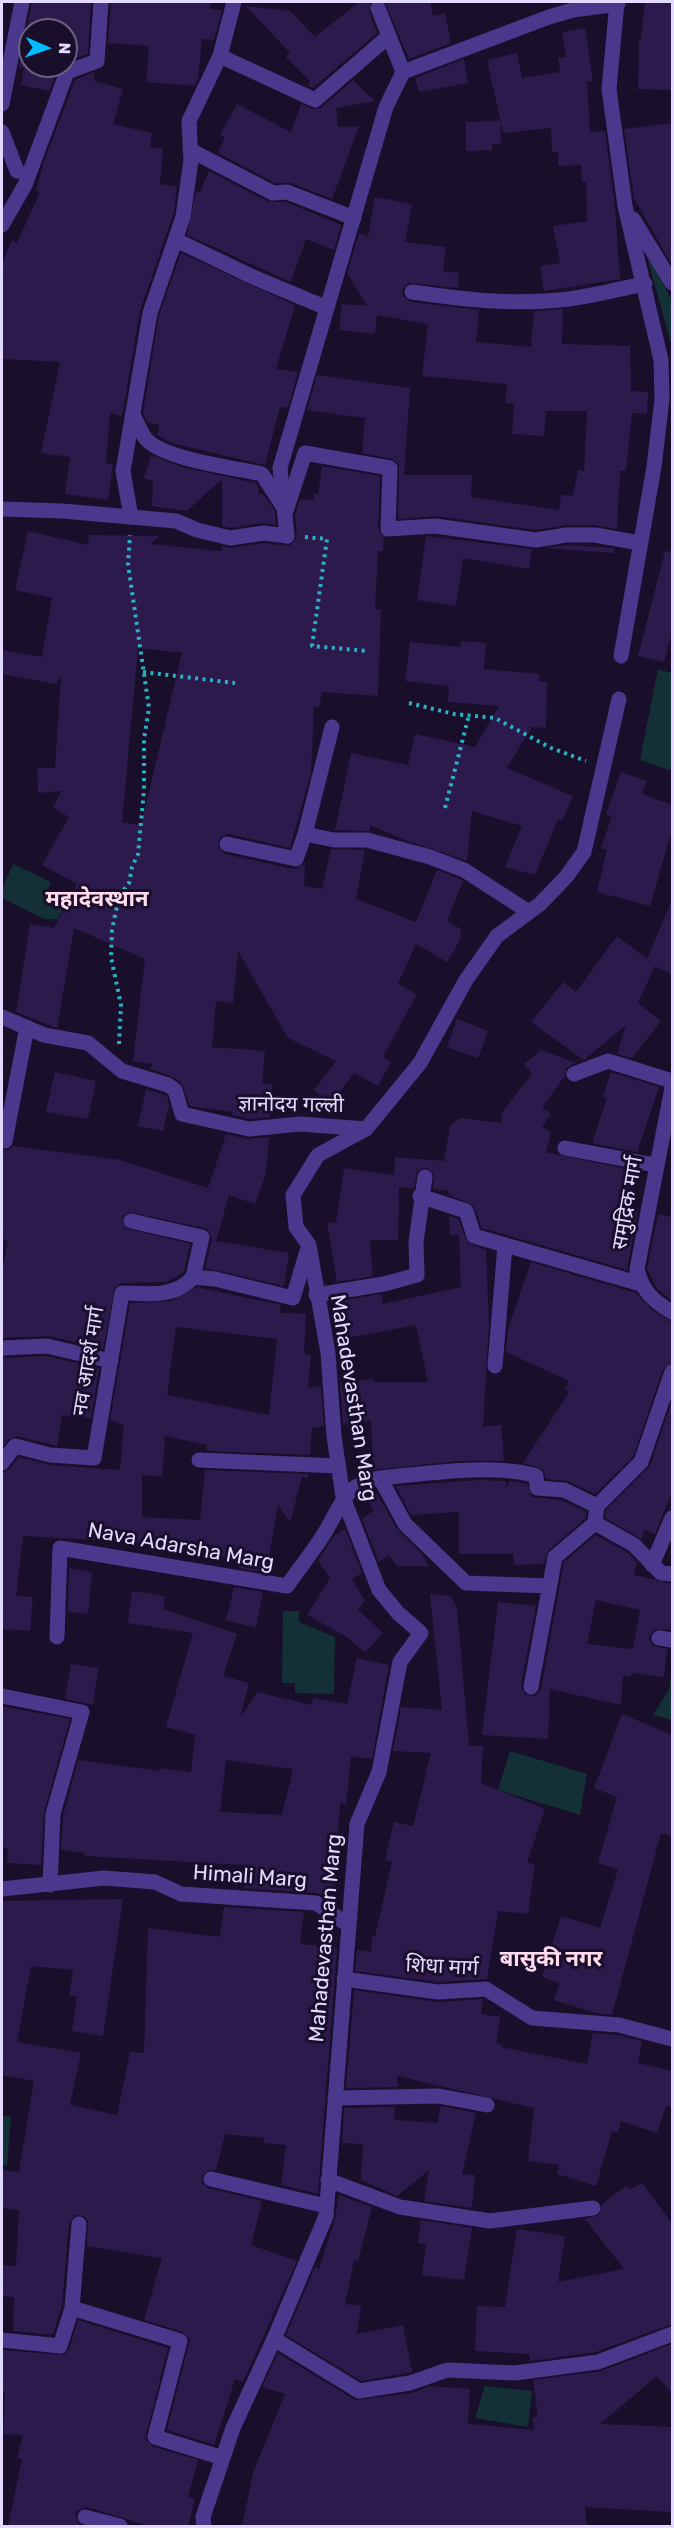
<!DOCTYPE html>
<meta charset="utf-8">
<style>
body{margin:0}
#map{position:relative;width:674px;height:2528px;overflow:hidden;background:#190f2b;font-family:Rubik,sans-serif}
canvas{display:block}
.frame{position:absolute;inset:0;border:3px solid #e4d9ff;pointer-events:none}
.north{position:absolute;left:18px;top:18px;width:60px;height:60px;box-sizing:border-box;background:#190f2b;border:2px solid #6a6080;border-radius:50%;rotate:92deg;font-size:16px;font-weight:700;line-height:24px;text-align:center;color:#e4d9ff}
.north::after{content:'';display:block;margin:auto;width:21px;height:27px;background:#05bbff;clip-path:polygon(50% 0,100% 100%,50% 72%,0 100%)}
</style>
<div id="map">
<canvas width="674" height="2528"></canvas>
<div class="frame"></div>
<div class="north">N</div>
</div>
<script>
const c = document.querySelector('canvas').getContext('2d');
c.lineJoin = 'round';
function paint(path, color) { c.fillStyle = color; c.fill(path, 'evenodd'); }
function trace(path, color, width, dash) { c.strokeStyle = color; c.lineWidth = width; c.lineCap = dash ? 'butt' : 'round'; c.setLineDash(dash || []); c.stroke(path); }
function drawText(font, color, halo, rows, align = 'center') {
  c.font = font + ' Rubik,"Noto Sans Devanagari",sans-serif'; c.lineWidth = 6; c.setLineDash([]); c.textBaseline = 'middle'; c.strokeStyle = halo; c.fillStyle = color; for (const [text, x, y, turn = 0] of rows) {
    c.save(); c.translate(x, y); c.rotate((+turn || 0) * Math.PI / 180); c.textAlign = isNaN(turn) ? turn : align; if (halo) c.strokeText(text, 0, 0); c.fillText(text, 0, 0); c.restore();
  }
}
paint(new Path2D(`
 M645,249L672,301V347Z
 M658,669L672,673V768L668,770L640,760Z
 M13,864L51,882L48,889L67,901L58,919H45L2,898V889Z
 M283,1611H299V1622L335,1637L334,1694L295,1693V1683H282Z
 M672,1672V1720L653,1715L669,1689Z
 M510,1751L587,1774L580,1815L498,1790Z
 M2,2116L11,2117L7,2165H2Z
 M485,2386L532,2391L528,2427L475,2418Z`), '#123035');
paint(new Path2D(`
 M32,2H91L88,54L66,62V30H30V66H59L49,91L21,85L24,68L19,67Z
 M111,2H211L210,9L222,10L214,40L202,39L198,79L195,86L146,82L149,46L108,43Z
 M359,2H371L369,11L377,33L313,88L308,86L310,81L286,57L290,53L246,6L290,11L315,37Z
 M385,2H430L433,16L445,13L451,43L409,59Z
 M645,2H672V90L638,89L639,39H641Z
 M585,28L593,81L587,82L590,132L605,131L615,208L620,279L544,291L540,266L560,263L553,226L587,221L586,182H582L581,165L558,166V152H552L551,128L503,133L487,60L517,53L522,78L560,72L558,58L566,57L562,32Z
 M464,59L468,83L419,92L415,78Z
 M94,72V81L123,89L113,124L152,133L150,147L163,149L160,184L177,187L173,215L140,311L122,416L110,413L106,464H113L108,500L65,494L70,457L41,453L60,362L2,359V263L12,240L17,243L40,192L36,191L43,164L75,80Z
 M353,80L375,101L336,108L338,127L359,126L332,199L291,183H275L218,153L225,137L220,135L237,104L291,132L301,104L312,109L321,108Z
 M500,121L501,144H492V150L466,151V122Z
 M672,123V265L634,198L624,129Z
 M209,171L269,202H286L341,225L334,250L306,239L291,282L187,235L196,191L200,192Z
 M375,197L412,204L405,242L446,247L443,271L459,273L458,288L409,283L402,290L403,296L411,302L479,310L476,342L531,347L534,311L563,309L562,344L630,346L631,391L648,392L647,414L632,413L626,471H620L617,529L595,525H566L536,530L436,516L398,519L399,464L392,459L362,453L365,418L307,410L317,375L410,388L404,475H472L471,497L559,510L561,495L573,496L578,470L584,471L587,411H546L544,436L512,434L514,404L505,403L507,384L422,376L428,324L377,315L375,334L339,330L342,304L367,306L347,273L359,233L368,237Z
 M181,253L295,305L276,369L298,372L288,408L280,407L265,465L171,443L157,435L160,425L147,422L143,413L159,315Z
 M151,455L181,467L256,483L259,488L258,494L264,495L275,511L276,525L263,523L230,528L222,526V479L187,511L152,506L153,481L144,478Z
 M322,466L380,476L378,529L384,538L383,551H378L375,609L381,610L378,696L322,692L319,707L314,706L311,772L290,848L228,834L220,837L218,846L225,854L294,869L302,866L305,862L304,886L322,889L331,849L365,850L356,899L416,922L437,870L460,879L463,881L447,921L461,929L460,940L447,962L416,944L398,984L417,994L383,1057L391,1062L378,1086L354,1073L331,1104L314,1090L336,1061L288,1038L238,951L233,1003L216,1001L212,1047L265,1051L262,1083L272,1084L270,1117L250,1119L232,1115L233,1112L190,1106L181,1082L171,1076L150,1069L152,1064L133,1061L145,959L74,928L57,1028L16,1012L30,924L54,928L77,884L42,865L69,817L53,808L61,791L38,793L37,768H55L61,676L56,684L2,674V650L42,657L52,598L15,590L28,531L88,545L89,535L159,536L150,544L218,551H222V546L231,548L264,543L289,546L297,538L295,515L300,499L314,500L313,494H318ZM138,648L182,653L141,825L122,822Z
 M426,536L532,549L529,569L463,558L456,606L417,600Z
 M567,545L614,548L613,553L545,548Z
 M665,551L672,552V631L664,662L638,656Z
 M461,641L486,643L484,669L539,674V682H547L546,728L532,727L507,768L573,796L562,821L558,819L535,875L505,867L522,826L472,811L467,861L405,840L370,825L369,831L335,830L351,753L408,765L415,734L475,747L499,706L448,702L449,686L405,681L410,642L461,647Z
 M621,772L647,781L642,794L672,805V830L650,906L597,892L607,850L601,848L612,816L606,814Z
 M672,900V975L655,966L638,1003L661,1021L632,1058L617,1054L626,1025L584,1060L531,1022L563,982L576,992L617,936L647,959Z
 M457,1019L488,1031L478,1058L447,1047Z
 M541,1050L576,1063L566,1068L565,1076L542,1107L551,1114L542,1126L551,1133L546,1152L636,1171L629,1209L638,1211L627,1270L482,1228L473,1205L449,1195V1191L433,1189L434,1174L426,1167L417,1172L414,1188L399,1187L398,1240H370L373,1276L337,1282L327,1222L336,1223L344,1168L394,1175L395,1157L444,1161L450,1126L460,1118L501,1123L502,1112L532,1074L524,1064Z
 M55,1072L96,1081L88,1119L46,1112Z
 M611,1072L659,1087L637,1152L592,1143L607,1098L603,1097Z
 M146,1089L167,1096L169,1105L163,1131L138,1126Z
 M226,1134L247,1139L269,1137L266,1174L255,1204L229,1195L216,1241L289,1253L284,1286L205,1268L212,1239L208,1229L129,1212L122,1218L125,1228L190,1244L184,1272L167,1282L122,1283L115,1287L103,1349L49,1336L2,1338V1271L8,1241L2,1239V1150H8L13,1146L120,1160L208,1188Z
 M658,1214L672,1217V1301L657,1288L647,1269Z
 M449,1216L458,1219L468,1243L486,1250L489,1325L483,1427L501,1425L504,1461H458L373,1470L371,1420L343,1424L340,1383L373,1379V1382H428L416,1325L347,1338L340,1301L381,1294L383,1304L461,1287L459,1235H450Z
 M531,1262L636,1293L653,1311L672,1322V1363L663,1369L633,1457L595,1494L568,1481L546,1479L543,1469L523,1463L570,1391L565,1389L569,1381L506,1352L508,1329Z
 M197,1287L281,1305L280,1313L306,1314L304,1354L311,1355L308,1388L321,1386L324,1426L312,1428L310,1455L207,1451V1445L165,1436L162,1476L142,1475V1517L200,1520L205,1470L308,1474V1478L302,1477L290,1522L278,1505L266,1573L239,1568L241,1559L197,1554L198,1546L23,1536L16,1596L33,1597L30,1631L2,1629V1473L9,1469L19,1457L49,1465L120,1470L124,1425L110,1420L130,1303L171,1301ZM176,1327L277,1339L269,1415L167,1395Z
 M46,1356L99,1368L91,1418L62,1415L57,1446L17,1436L8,1440L2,1448V1358Z
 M672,1400V1492L655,1534L644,1530L642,1539L605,1518L606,1510L650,1466Z
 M480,1480L506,1481V1488L510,1481L527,1484L532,1497L561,1500L586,1512V1518L549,1550L544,1564L514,1565L513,1554H459V1512L411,1515L396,1486Z
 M374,1489L397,1529L420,1552L429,1566H397L389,1555L379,1562L362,1519L374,1510L368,1501L374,1497Z
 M345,1529L362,1573L352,1579L365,1601L358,1610L383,1633L365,1653L347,1637L307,1615L330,1578L318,1560L335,1535Z
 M596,1535L628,1553L637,1562L634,1575L672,1584V1626L670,1630L655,1629L649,1637L653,1646L667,1649L664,1677L631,1673V1677L623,1676L621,1705L550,1689L548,1739L482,1735L498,1602L536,1606L521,1686L525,1695L535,1696L541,1689L564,1562ZM596,1600L640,1610L633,1649L587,1644Z
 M69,1568L92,1572L88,1614L68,1612Z
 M234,1587L263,1592L256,1628L226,1620Z
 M132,1591L165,1596L163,1609L237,1634L223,1676L249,1683L240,1718L257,1692L312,1705L313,1698L347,1704L357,1658L389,1665L372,1759L351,1757L346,1804L340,1803L334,1901L317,1893L244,1888V1865L85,1856V1853L61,1850L63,1816L78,1760L160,1771V1768L191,1772L195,1735L166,1727L193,1633L128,1623ZM226,1760L293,1769L282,1815L220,1812Z
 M430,1594L450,1596L457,1607L469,1746H483L481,1783L545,1809L527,1863L535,1864L528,1914L498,1911L487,1979L438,1982L355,1971L357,1950L371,1952L372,1936H375L392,1862L385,1860L394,1822L413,1826L431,1753L393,1751L401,1707L442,1710Z
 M71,1664L98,1668L93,1705L65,1699Z
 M2,1706L70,1719L44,1812L41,1865L7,1863L8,1848L2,1847Z
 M622,1714L672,1735V1837L661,1833L612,2015L596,2013L554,2000L560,1983L542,1977L561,1916L600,1928L618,1869L598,1863L617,1797L594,1788Z
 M123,1899L103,2036L72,2031L77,1996L69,1995L73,1970L31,1966L17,2042L81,2053L70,2105L117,2115L130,2052L144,2053L148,1928L220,1937L224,1907L304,1912L300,1944L337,1948L318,2194L281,2185L286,2145L264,2143V2138L225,2134L216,2170H208L202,2176V2182L208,2188L262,2201L251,2245L297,2261L243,2382L235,2379L214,2445L167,2430L190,2339L183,2332L144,2320L162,2258L87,2246L88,2220L84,2216L75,2215L69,2223L62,2306L53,2335L13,2331L14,2297L2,2296V2265L16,2266L19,2210L2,2208V2170L19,2172L34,2081L2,2075V1901Z
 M354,1990L437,2002L483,1999L481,2014L500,2017L496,2043L502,2045L501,2047L587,2064L593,2033L617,2035L642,2041L638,2063L672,2071V2107L666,2106L657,2133L621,2121L618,2133L612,2131L596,2186L557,2174L559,2165L528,2161L534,2108L397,2076V2087L346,2088Z
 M441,2106L476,2113L462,2174L475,2175L472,2208L424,2201L429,2170L397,2196L361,2180L363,2144L342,2143L344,2108L395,2107L394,2120L437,2123Z
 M642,2183L672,2223V2324L596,2352L530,2361L529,2354L475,2351L477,2306L505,2307L517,2229L565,2236L558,2282L624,2269L585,2219L599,2215L602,2204L626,2186L631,2189Z
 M339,2195L372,2207L358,2261L354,2260L345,2304L361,2306L357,2334L403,2325L412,2372L361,2381L286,2335L315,2267L319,2269L335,2219Z
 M421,2220L472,2228L464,2280L422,2275L426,2244L418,2243Z
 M78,2320L168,2348L145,2439L152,2446L198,2460L188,2497L195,2499L188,2526H149L87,2507L78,2510L75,2515L78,2523L83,2526H8L22,2459L17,2458L23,2435L3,2434L5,2393L2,2392V2350L64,2355L69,2349Z
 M672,2344V2393L657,2376L600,2424L672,2427V2512L585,2507L587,2526H242L253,2473L285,2394L262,2387L278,2353L355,2400L412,2393L430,2386L470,2389L468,2424L534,2430L532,2418L538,2417L533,2380L601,2371Z`), '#2d1a4d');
trace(new Path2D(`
 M305,537L327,539L312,646L367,651
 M143,672L235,683
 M409,703L454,714L495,718L551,748L586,761
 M445,808L469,715
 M119,1044L121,1005L111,957L112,930L119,896L129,883L132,867L138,854L144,790V739L149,708L128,564L130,535`), '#29b2c3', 4, [3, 4.5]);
trace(new Path2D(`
 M133,415C137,422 141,433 146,439C163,459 235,468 262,474L286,511L305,453L390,468L388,529L435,526L536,540L566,535H595L640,543
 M131,517L176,521L197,530L230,538L264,533L287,536`), '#49388c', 15);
trace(new Path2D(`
 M617,2L609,89L625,206L661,360L662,399L654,467L621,656
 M378,8L403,72
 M220,56L315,100L389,36
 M2,104L22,2
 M2,132L17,171
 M190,150L273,193L287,192L354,218
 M633,219L672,283
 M2,225L25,185L67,72L97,61L101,2
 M176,240L253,277L327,308
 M412,292C461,299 508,305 559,300C587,298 616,289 645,284
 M2,509L62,511L131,517L123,471L150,313L183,217L191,160L189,121L220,56L234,2
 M287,536L280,468L386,107L403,72L549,17L573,10L618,4
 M332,727L305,834L334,840H367L430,857L464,870L529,912
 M227,844L296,859L305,834
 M2,1017L44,1035L88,1043L122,1071L168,1085L175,1090L182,1114L249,1129L300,1124L366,1129
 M574,1074L608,1061L672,1081
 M672,1088L637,1269C642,1291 653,1301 672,1312
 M5,1141L27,1027
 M565,1148L655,1165
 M420,1196L466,1211L474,1236L641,1284
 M131,1221L202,1237L193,1277
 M316,1295L384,1284L417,1275L416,1242L425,1177
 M2,1348L47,1346L111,1361
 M495,1366L505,1245
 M199,1460L338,1466
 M2,1463L15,1446L50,1455L94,1458L122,1293C146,1294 176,1298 193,1277L215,1279L293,1298L307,1251
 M380,1478L405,1524L466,1583L550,1586
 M597,1506L641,1462L672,1372
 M652,1565L672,1518
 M57,1637L60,1548L287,1586C298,1570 311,1554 322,1537C340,1510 343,1483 380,1478C424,1474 495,1463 536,1476L537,1488L564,1490L597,1506L595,1523L634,1545L661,1573L672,1574
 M659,1638L672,1640
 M531,1687L555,1557L595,1523
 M2,1696L82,1712L53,1814L50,1885
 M2,1889L104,1878L155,1882L181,1894L316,1903L347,1924
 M344,1979L438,1992L486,1989L532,2018L619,2025L672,2039
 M335,2098L439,2096L487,2105
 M211,2179L326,2206
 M328,2180L400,2207L490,2221L593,2208
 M79,2224L72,2308L180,2341L155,2437L223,2458
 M274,2339L359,2391L410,2383L447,2370L515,2373L598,2362L672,2334
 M2,2340L60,2346L72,2308
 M85,2517L120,2526
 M204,2526L203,2517L233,2428L274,2339L326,2216L357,1824L379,1772L400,1662L421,1633L398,1613L379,1590L343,1497L334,1436L328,1353L309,1245L296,1227L293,1195L318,1155L366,1129L420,1063L466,980L497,936L540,904L566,877L584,852L619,699`), '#49388c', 15);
drawText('21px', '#e4d9ff', '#190f2b', [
 ["ज्ञानोदय गल्ली",291,1105,1],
 ["समुद्रिक मार्ग",628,1203,-80],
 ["नव आदर्श मार्ग",89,1361,-81],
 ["Mahadevasthan Marg",353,1398,81],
 ["Nava Adarsha Marg",181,1547,10],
 ["Himali Marg",250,1877,4],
 ["Mahadevasthan Marg",326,1938,-85],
 ["शिधा मार्ग",442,1967,3]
]);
drawText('bold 22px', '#ffdbec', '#190f2b', [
 ["महादेवस्थान",97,900],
 ["बासुकी नगर",551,1960]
]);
</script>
